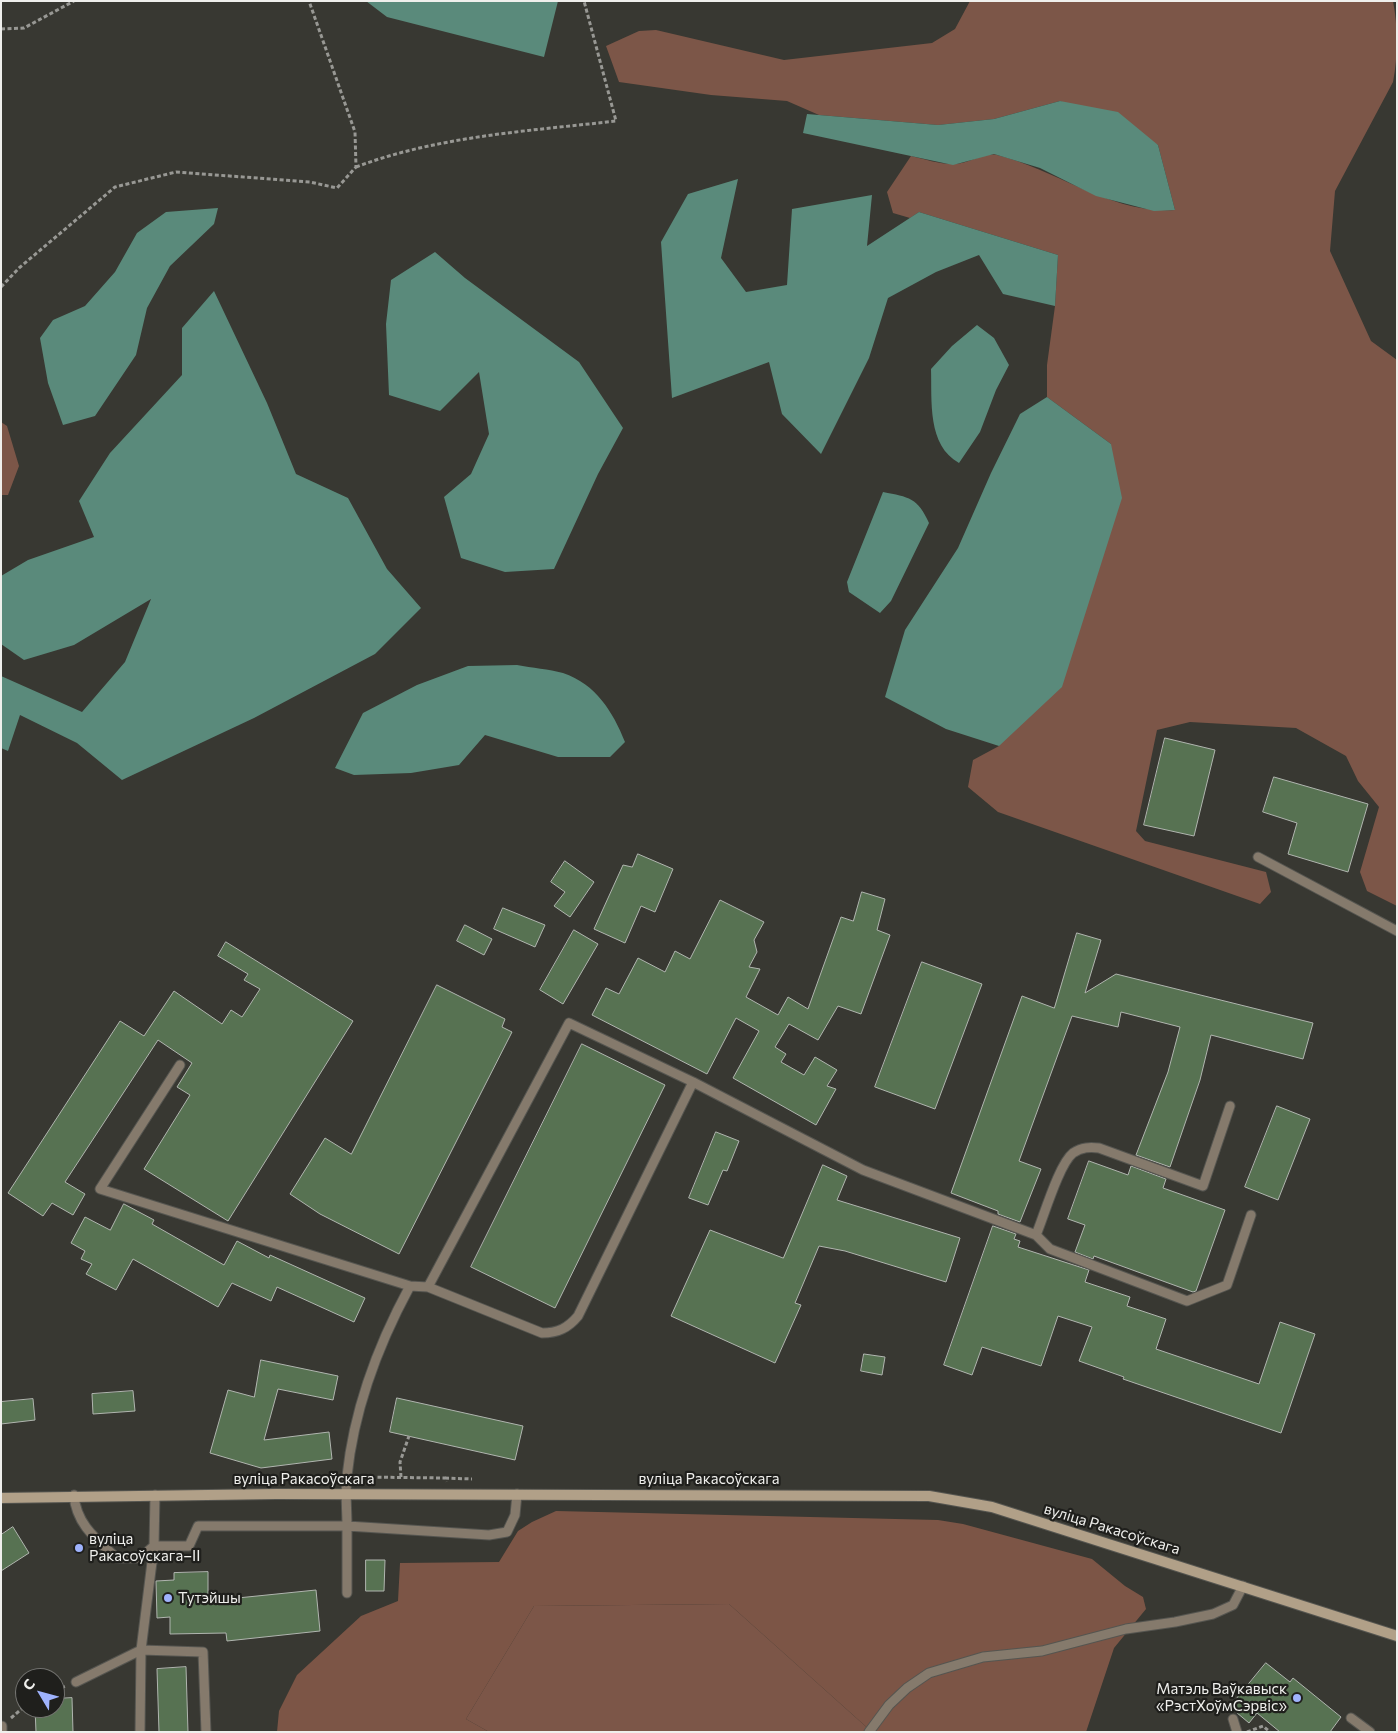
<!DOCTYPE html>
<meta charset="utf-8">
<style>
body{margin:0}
#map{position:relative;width:1398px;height:1733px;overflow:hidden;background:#383832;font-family:Commissioner,sans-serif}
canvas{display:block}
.frame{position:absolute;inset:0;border:2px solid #efefec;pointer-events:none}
.north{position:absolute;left:15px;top:1668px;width:50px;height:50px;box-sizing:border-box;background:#1f1f1c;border:1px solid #72726f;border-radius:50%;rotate:307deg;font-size:14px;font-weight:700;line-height:20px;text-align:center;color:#efefec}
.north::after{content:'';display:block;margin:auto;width:18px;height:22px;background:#9fb3fd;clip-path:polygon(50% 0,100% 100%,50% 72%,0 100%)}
</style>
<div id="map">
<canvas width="1398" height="1733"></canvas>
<div class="frame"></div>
<div class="north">С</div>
</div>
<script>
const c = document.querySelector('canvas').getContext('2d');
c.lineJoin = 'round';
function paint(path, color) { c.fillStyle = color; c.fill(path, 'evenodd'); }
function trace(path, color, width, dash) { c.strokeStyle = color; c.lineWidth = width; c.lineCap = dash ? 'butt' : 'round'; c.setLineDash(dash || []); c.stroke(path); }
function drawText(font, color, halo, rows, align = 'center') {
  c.font = font + ' Commissioner,sans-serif'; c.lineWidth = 4.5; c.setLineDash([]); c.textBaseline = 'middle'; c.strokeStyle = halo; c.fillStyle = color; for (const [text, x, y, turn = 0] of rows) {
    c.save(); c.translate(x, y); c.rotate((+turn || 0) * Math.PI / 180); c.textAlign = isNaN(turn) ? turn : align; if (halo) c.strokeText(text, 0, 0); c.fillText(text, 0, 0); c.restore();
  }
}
paint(new Path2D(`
 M970,1H1393C1398,26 1398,57 1393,82L1335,191L1330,251L1371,341L1397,360V906L1367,891L1360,872L1379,807L1358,781L1346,756L1296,728L1190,722L1157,730L1136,831L1145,841L1266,872L1271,892L1260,904L998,812L968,787L973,760L999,746L1111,444L1047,397V365L1055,306L1058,255L919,212L910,218L893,213L887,192L911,156C924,159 939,164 953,164C967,165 983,152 997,155C1058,170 1110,214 1175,210L1158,145L1060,101L994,119L938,125L819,115L787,101L711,95L619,82L606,46L639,31L656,30L784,60L932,43L955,29Z
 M1,422L7,426L19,466L8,495H1Z
 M729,1604L872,1732H489L466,1719L534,1606Z`), '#7c5648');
paint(new Path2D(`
 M556,1511L938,1520L963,1524L1092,1559L1125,1586L1143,1597L1146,1609L1114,1648L1086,1732H872L729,1604L534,1606L466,1719L489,1732H277L279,1711L297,1675L361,1616L398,1601L400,1563L499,1562L518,1531L532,1522Z`), '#7c5546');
paint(new Path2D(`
 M366,1H558L544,57L387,17Z
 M1060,101L1118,112L1158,145L1175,210L1154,211L1096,196L1040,168L994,154L953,165L803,133L807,114L938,125L994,119Z
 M738,179L721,258L746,292L787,285L792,209L872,195L867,246L919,212L1058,255L1055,306L1003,294L979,255L936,272L888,298L869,358L821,454L782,414L769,362L672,398L661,242L688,194Z
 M218,208L214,224L170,266L147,308L136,355L95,416L63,425L48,383L40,338L53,320L85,306L115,272L137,233L166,212Z
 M435,252L465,278L579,362L623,428L598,474L554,569L505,572L461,558L444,497L471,474L489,434L479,372L440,411L389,395L386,324L391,280Z
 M214,291L267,403L296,474L348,498L387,569L421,608L375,654L254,718L122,780L77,743L20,715L8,751L1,748V676L82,712L125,662L151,599L74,645L24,660L1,644V576L28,560L94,537L79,501L110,453L182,375V328Z
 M977,325L994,338L1009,365L996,390L980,432L959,463C927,445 932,401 931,369L952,346Z
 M1047,397L1111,444L1122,498L1062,687L999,746L946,729L885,697L905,630L958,548L991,473L1020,414Z
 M883,492C909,497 918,498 929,523L891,601L880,613L849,592L847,582Z
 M517,665C532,668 549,669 563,673C596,684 613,712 625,742L610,757H558L485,735L459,765L411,773L354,775L335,768L363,713L417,685L468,666Z`), '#5a8a7b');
const building = new Path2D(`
 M1165,738L1215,750L1194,836L1144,825Z
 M1274,777L1368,804L1348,872L1288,854L1297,823L1263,812Z
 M638,854L673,869L655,912L641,906L625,943L594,929L623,865L632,867Z
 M565,861L594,882L570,917L554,906L565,892L551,882Z
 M862,892L885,899L877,930L890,935L861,1014L838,1006L818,1040L789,1024L775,1047L786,1054L781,1062L804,1075L815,1057L837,1070L827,1086L836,1089L816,1125L733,1078L759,1031L736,1018L707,1074L592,1015L606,988L619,994L638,958L665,972L675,951L690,959L720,900L764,922L754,940L757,952L749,967L760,969L746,997L778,1015L788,997L808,1009L841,917L853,921Z
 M503,908L545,925L535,947L494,929Z
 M465,925L492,939L484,955L457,941Z
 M574,930L598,944L563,1004L540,990Z
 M1077,933L1101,940L1085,993L1116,974L1313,1023L1303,1059L1211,1035L1200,1080L1170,1167L1136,1155L1168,1072L1180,1027L1121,1012L1118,1027L1072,1016L1019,1161L1041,1169L1020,1222L998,1214V1211L951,1193L1022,996L1054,1008Z
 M226,942L353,1021L228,1221L144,1169L190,1095L177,1087L192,1063L158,1040L65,1182L85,1194L73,1215L52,1203L43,1216L8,1193L120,1021L144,1036L174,991L222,1024L231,1010L242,1017L260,989L244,980L248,974L218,956Z
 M922,962L982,984L935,1109L875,1087Z
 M437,985L505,1019L502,1027L512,1032L399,1254L320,1214L290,1194L325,1138L351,1154Z
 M582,1044L665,1085L555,1308L471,1267Z
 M1277,1106L1310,1119L1278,1200L1245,1187Z
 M716,1132L739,1141L727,1171L723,1170L708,1205L689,1198Z
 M1089,1161L1128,1175L1131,1166L1166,1179L1163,1188L1225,1210L1196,1291L1193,1292L1094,1256L1093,1259L1075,1252L1085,1225L1068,1219Z
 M823,1165L847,1176L837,1200L960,1238L946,1282L845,1251L819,1246L795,1303L801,1305L775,1363L671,1316L710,1230L783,1258Z
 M124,1204L154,1220L152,1224L224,1265L237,1241L269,1258L270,1255L365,1298L354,1322L277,1287L271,1301L232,1283L218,1307L133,1259L116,1290L86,1274L92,1264L81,1259L85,1251L71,1243L85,1217L110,1230Z
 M993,1226L1016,1234L1014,1239L1020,1241L1018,1247L1089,1270L1085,1282L1130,1297L1127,1306L1166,1319L1156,1349L1259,1384L1280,1322L1315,1334L1281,1433L1123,1379L1124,1377L1079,1361L1092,1327L1058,1316L1041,1366L982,1347L972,1375L944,1365Z
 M864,1354L885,1357L882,1375L861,1371Z
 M261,1360L338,1376L333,1400L278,1389L264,1440L329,1432L332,1459L261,1468L210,1453L228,1390L254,1397Z
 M133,1391L135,1411L93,1414L92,1394Z
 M397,1398L523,1426L515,1460L390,1432Z
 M33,1399L35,1420L1,1424V1402Z
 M13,1527L29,1553L1,1571V1535Z
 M366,1560H385L384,1591H366Z
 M208,1572V1601L316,1590L320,1631L227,1641L226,1633L170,1634V1617L157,1618L156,1581L174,1580V1573Z
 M1266,1663L1290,1682L1293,1678L1341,1717L1330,1732H1280L1257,1713L1249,1723L1230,1707Z
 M186,1667L188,1732H159L157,1669Z
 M72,1698L73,1732H36L35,1708H55V1699Z`);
paint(building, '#577252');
trace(building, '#b0b5af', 1);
const lane = new Path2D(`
 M1258,857L1397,931
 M180,1065L100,1189L410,1286C378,1345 354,1409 347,1476C345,1492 347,1510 347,1526L489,1535L507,1532L515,1515L517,1494
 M693,1082L863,1170L1036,1235L1050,1249L1187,1301L1227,1285L1251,1215
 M1036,1235C1044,1216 1059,1164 1073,1153C1082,1147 1090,1147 1099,1148L1203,1186L1230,1106
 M410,1286L428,1287L542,1333C558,1333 568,1328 578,1316L693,1082L569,1023L428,1287
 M74,1495C76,1524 96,1539 117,1558H140L154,1546L155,1495
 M76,1682L141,1650L140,1732
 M1351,1718L1370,1732
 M1233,1719L1237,1732
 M2,1732V1726
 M206,1732L203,1652L141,1650L154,1546H189L198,1526H347V1593
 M869,1732L889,1705L907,1688L929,1673L983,1657L1042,1651L1126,1629L1175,1622L1213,1614L1233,1605L1243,1586`);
const secondary = new Path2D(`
 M1,1498L276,1494L929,1496L992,1507L1397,1636`);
trace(lane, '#555550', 11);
trace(secondary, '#555550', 12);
trace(new Path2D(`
 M1,29L24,28L74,1
 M356,167C438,136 529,131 616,121L584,1
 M1,287L19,268L115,187L176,172L310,182L337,188L356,167L355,132L309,1
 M358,1477L445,1478L446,1482
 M401,1477L400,1462L409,1436
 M445,1478L472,1479
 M235,1479L336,1477
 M55,1690L66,1686
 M11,1718L25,1706
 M1247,1732L1263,1726L1270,1732`), '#989894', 3, [4, 2.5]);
trace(lane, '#857a6c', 9);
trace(secondary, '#b1a088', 10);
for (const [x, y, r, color] of [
 [79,1548,5,"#9fb3fd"],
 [168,1598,5,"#9fb3fd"],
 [1297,1698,5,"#9fb3fd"]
]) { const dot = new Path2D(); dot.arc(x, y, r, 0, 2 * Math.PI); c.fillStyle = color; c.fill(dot); trace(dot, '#1f1f1c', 2); }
drawText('15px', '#efefec', '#1f1f1c', [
 ["вуліца Ракасоўскага",304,1479],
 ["вуліца Ракасоўскага",709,1479],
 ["вуліца Ракасоўскага",1112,1529,17]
]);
drawText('15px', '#efefec', '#1f1f1c', [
 ["вуліца",89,1539],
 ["Ракасоўскага–II",89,1556],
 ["Тутэйшы",178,1598],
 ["Матэль Ваўкавыск",1287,1689,"right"],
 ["«РэстХоўмСэрвіс»",1287,1706,"right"]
], 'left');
</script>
